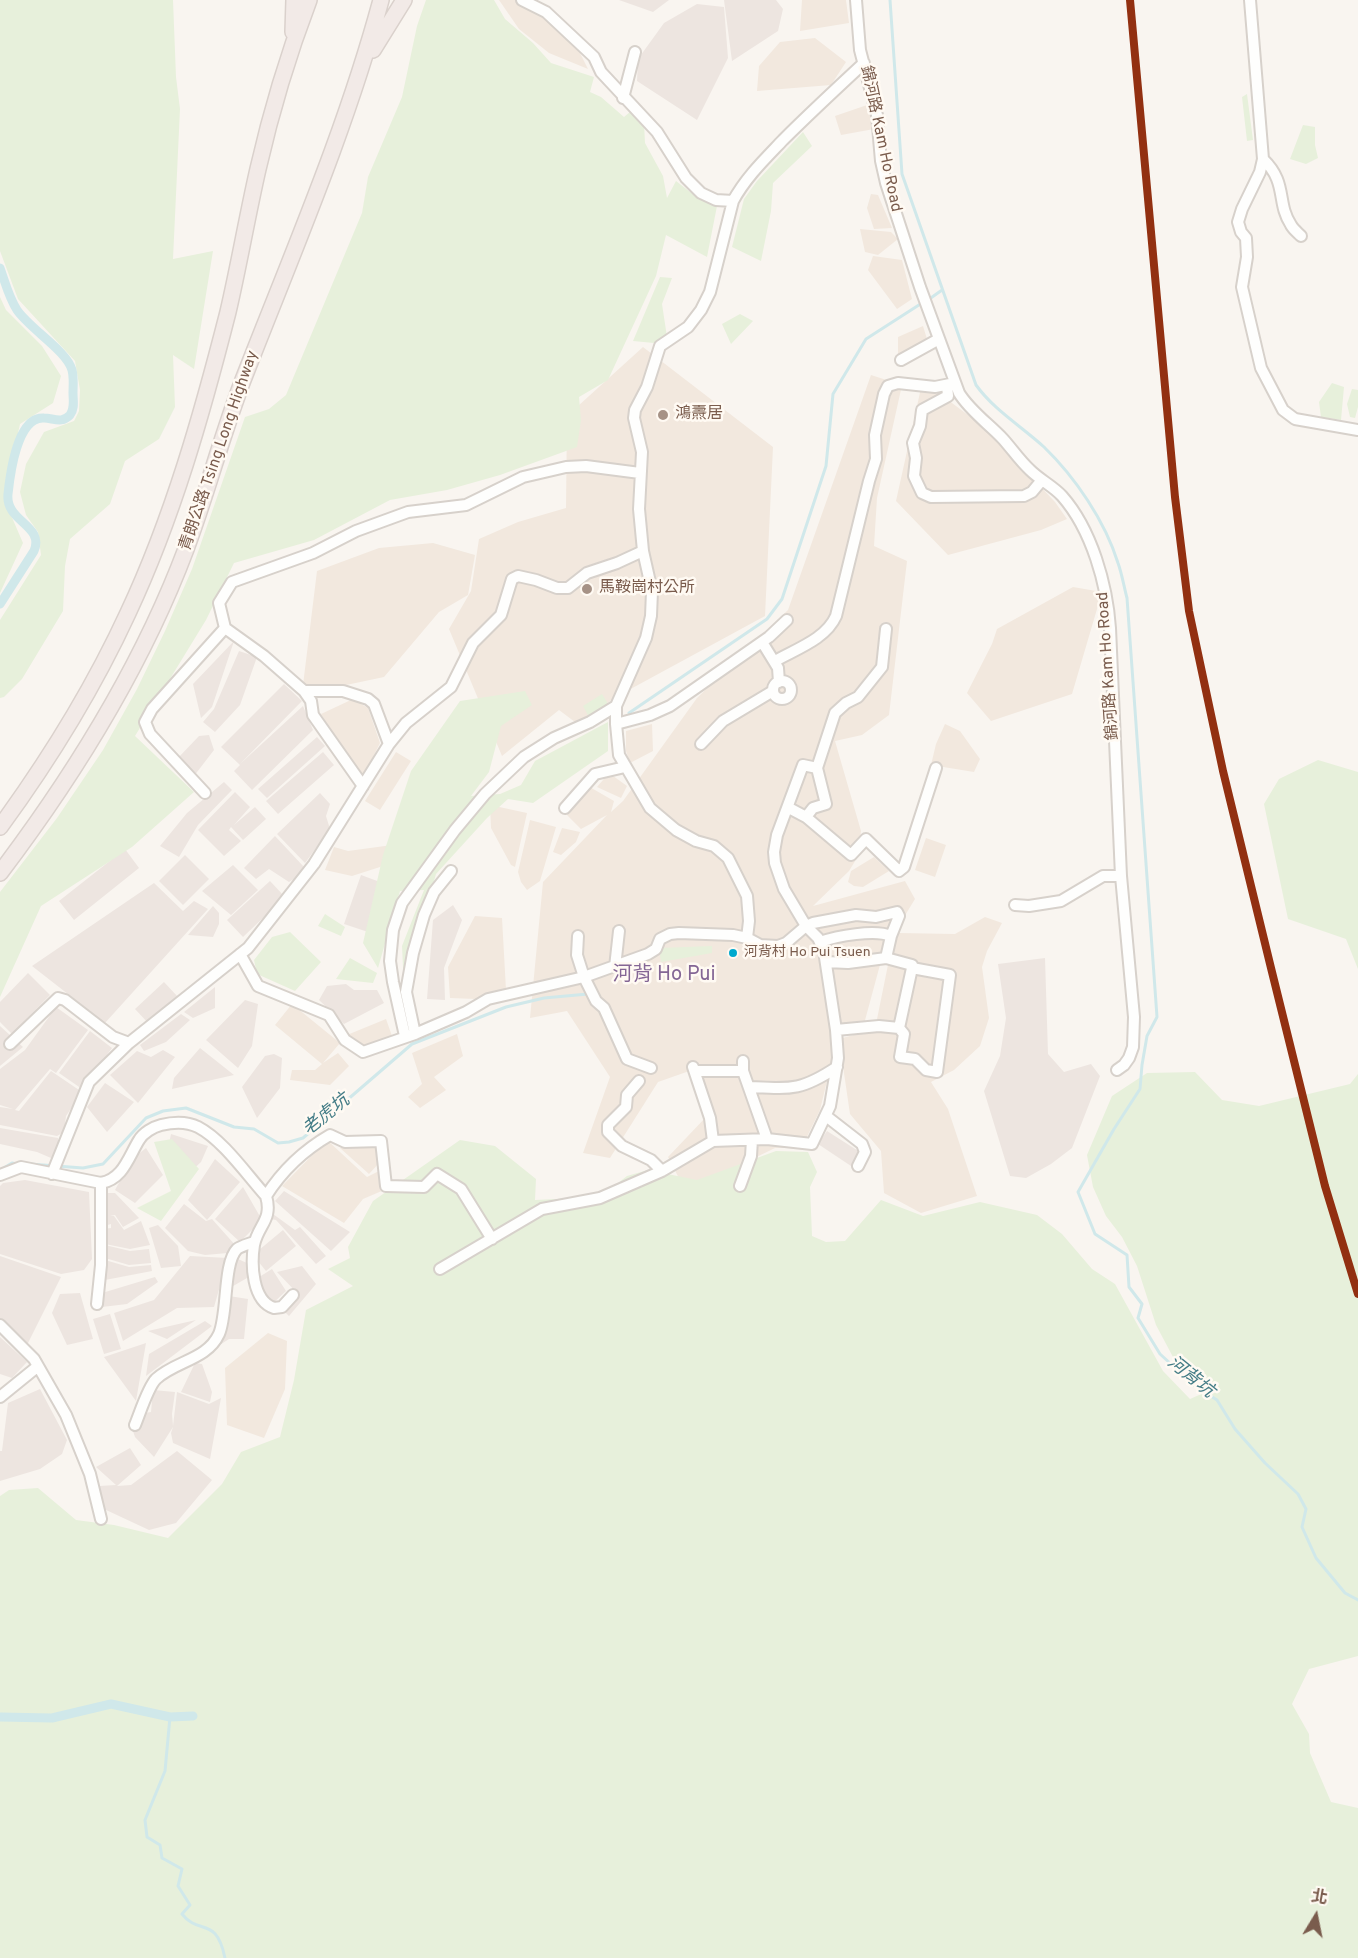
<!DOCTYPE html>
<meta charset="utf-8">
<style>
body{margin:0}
#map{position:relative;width:1358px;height:1958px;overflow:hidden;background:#f9f5f0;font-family:Overpass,"Noto Sans TC",sans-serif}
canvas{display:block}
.north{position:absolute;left:1286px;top:1886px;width:60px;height:60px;-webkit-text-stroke:4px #fffaf3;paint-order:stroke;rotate:10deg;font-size:16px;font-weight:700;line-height:24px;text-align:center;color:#7a5c4d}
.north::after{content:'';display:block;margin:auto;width:21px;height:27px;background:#7a5c4d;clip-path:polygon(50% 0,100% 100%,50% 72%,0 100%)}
</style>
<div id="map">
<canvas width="1358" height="1958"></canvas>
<div class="north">北</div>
</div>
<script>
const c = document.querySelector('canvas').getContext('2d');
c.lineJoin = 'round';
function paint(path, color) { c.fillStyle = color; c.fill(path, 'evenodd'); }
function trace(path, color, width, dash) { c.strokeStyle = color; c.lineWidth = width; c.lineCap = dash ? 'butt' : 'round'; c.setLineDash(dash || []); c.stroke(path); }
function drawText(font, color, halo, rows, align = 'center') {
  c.font = font + ' Overpass,"Noto Sans TC",sans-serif'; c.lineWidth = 5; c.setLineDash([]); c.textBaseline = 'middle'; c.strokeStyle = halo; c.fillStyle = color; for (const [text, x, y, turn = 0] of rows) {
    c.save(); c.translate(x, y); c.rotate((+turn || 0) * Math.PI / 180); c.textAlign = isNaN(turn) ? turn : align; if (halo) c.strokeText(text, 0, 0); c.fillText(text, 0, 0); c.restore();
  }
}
paint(new Path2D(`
 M499,0H517L543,14L577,47L588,69L549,53L519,29Z
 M802,0H846L849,23L800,31Z
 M815,38L846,62L831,85L757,91L759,66L780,42Z
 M870,104L874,129L841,135L835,116Z
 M871,194L878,195L892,228L874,229L867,208Z
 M860,229L891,232L898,239L878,255L865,252Z
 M873,256L902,260L912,299L897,309L868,270Z
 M923,326L927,339L898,355V337Z
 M643,347L773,447L765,616L614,698L579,725L559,710L502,756L449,629L471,591L479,539L518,522L566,508L567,416Z
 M871,375L902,385L877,498L874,546L907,561L889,715L862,735L835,741L861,831L857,858L849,871L813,906L905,881L915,899L884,950L864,1024L838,1035L820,1110L802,1147L775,1148L697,1186H683L668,1157L706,1117L695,1069L658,1082L610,1158L583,1153L610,1077L567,1011L530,1018L543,882L607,815L581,829L567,815L588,786L614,801L611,812L623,801L697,698L788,610Z
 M921,388L940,394L984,427L1055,502L1067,519L1041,530L948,555L896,501Z
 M433,543L475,555L468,595L439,612L384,677L313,692L303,685L317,571L379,548Z
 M1073,587L1102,592L1072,694L991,721L967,693L992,644L997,629Z
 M353,699L368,708L380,743L363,777L346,756L321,714Z
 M652,724L653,751L630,763L626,751V731Z
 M945,724L960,731L980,759L974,772L931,765L936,744Z
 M396,752L411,761L380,810L365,801Z
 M609,773L627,786L621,798L597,787Z
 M490,805L527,813L515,867L511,865L491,828Z
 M530,820L556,827L540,881L527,890L521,882L518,872Z
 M562,828L580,832L576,842L561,855L553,852Z
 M926,838L946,845L935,877L915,870Z
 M407,843L408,858L352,876L325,870L334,847L348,851Z
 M874,857L889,871L863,887L854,886L848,882L851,871Z
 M475,916L502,918L506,990L476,999L450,998L448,967Z
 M985,917L1002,923L987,951L982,967L989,1018L980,1046L954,1070L931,1082L948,1109L977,1196L921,1213L884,1193L881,1151L850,1114L839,1039L875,1029L891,950L899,933L955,934Z
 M292,1004L340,1043L323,1063L338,1053L349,1066L330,1085L290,1080L292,1070H315L322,1064L275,1025Z
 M386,1019L392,1036L362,1048L347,1035Z
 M457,1034L463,1056L434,1077L446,1090L420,1108L408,1097L422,1084L412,1053Z
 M327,1140L367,1177L381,1170L391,1187L363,1199L344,1223L282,1186Z
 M376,1145L380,1162L369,1174L340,1148Z
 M268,1333L287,1341L285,1389L264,1438L227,1425L225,1368Z`), '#f2e8de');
paint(new Path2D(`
 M619,0H669L653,12Z
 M724,0H776L783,9L778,31L732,61Z
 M697,4L724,7L728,58L697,120L637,81L638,59L664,23Z
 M234,641L212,707L201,718L193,684Z
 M239,651L257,657L240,705L215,732L203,722L214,709Z
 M284,684L302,701L240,764L303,706L313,730L252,790L234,771L240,765L221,747Z
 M209,735L214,750L194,776L177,759L199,736Z
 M317,737L325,746L267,798L258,789Z
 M323,752L334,765L278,814L266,801Z
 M224,782L232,790L198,825L179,857L160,846L187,813Z
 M235,792L250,807L234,825L255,807L266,819L243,840L231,827L229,830L241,841L224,856L198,830Z
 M320,793L330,804L326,816L330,829L305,863L277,834Z
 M275,836L304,867L302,874L289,882L269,869L256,879L244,868Z
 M125,849L139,868L74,920L59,901Z
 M185,855L209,879L183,905L159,881Z
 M233,865L258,890L231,915L202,891Z
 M361,875L388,885L371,933L344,924Z
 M270,881L285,897L243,937L227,920Z
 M154,883L183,911L194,901L208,909L105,1023L32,966Z
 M453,905L462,920L444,968L445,1000L427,999L433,920Z
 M213,906L219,913V924L213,937L188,935Z
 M1045,958L1048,1054L1064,1072L1091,1064L1100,1076L1072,1148L1051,1164L1026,1178L1010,1176L984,1091L1000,1056L1006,1018L998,964Z
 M28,973L50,995L12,1034L0,1022V1002Z
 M164,982L178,997L149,1024L135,1009Z
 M346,984L354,990H377L384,1003L344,1024L319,1000L327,986Z
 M215,987V1008L193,1018L184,1012Z
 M245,1000L258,1004L252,1046L238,1068L206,1040Z
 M56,1007L88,1030L56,1073L50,1069L15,1110L19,1111L51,1071L82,1092L66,1116L64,1132L57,1136L0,1125V1107L13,1109L0,1105V1069L25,1050Z
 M181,1014L190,1020L166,1042L144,1051L140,1045Z
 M0,1026L23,1047L0,1066Z
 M90,1031L112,1048L82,1089L59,1073Z
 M200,1048L234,1075L172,1089L174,1078Z
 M163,1050L175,1057L138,1103L110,1075L137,1051L151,1057Z
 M274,1054L282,1058L280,1088L257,1118L242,1087L265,1056Z
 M105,1083L134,1102L107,1132L87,1107Z
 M0,1128L58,1138L59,1146L51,1158L37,1152L0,1144Z
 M827,1131L863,1154L854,1168L818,1144Z
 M171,1134L208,1146L201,1162L186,1176L167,1154Z
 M146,1148L163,1175L135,1203L115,1190L132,1159Z
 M215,1159L240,1182L207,1220L188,1200Z
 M25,1180L89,1192L92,1259L84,1270L61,1274L0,1254V1186L3,1183Z
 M243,1187L262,1220L240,1242L215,1219Z
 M284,1191L350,1232L331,1251L275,1201Z
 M105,1193H115L139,1218L123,1227L115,1215L110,1216H114L124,1230L141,1221L150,1245L130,1249L105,1244L103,1229L111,1228V1224L97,1228Z
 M184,1204L206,1221L212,1219L236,1246L228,1253L205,1255L188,1251L165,1228Z
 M273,1214L295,1230L300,1227L326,1256L316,1264L276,1220L271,1219Z
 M158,1225L178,1246L181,1266L161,1268L149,1228Z
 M283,1230L296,1246L266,1271L253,1255Z
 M105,1245L130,1251L149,1249L151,1263L129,1265L105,1258Z
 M0,1256L61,1277L27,1345L0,1318Z
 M190,1256L228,1258L214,1307L177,1308L123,1341L114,1313L154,1300Z
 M238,1259L249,1264L247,1278L228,1289Z
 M105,1260L129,1267L151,1265L152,1271L105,1280Z
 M302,1266L316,1284L289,1316L283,1310L297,1293L277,1272Z
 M272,1269L286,1291L271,1305L256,1279Z
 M155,1277L158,1282L127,1304L102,1307V1293Z
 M80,1293L93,1339L67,1345L52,1313L60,1294Z
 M229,1296L248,1299L244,1339H229L206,1354Z
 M110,1314L121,1349L104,1354L93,1319Z
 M196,1320L167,1339L148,1331Z
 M205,1321L212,1326L146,1376L149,1354Z
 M0,1337L27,1362L12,1378L0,1374Z
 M146,1343L136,1401L104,1357Z
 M195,1363L202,1364L212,1392L210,1402L181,1392Z
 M40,1389L67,1440L62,1454L40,1469L0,1481V1451H2L8,1403Z
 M153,1390L175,1392L172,1414L173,1426L177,1392L209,1404L221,1398L210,1459L173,1443L171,1433L173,1427L154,1457L135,1437L133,1431L145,1413L151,1412Z
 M130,1448L141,1465L117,1486L131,1485L177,1451L212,1480L176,1523L149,1530L104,1509L99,1486L116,1485L96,1467Z`), '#ede5e0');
paint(new Path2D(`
 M0,0H173L176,77L180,109L173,259L213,251L194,369L173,355L175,407L159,439L125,461L110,504L70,539L65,566L63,611L22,679L4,697L0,698V620L41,555L38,532L26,515L20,492L26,464L44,432L74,421L79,411L80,390L75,361L18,299L0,251Z
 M426,0H494L505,19L533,43L551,63L594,77L590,92L601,97L624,117L630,112L644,123L645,143L663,176L667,198L676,181L694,195L717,206L707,257L666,235L656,276L608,380L579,397L581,420L577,447L500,475L447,490L390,500L314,540L234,563L206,620L135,736L194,792L132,847L41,906L0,997V892L57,818L103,750L137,689L165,631L192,569L245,417L269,409L286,395L362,213L368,177L402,97L417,26Z
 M1247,94L1253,140L1247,141L1242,97Z
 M1303,125L1315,127V145L1318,158L1306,164L1290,159Z
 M803,132L812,146L773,183L771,211L761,261L732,247L744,199L757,181Z
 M660,277L672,278L662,304L667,337L654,343L633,341Z
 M0,297L6,310L42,346L61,376L53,403L20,424L4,499L23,543L0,593Z
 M740,314L753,321L731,344L722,324Z
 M1332,383L1344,387L1341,420L1321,417L1319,402Z
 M1352,389L1358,390V407L1355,418L1350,417L1347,404Z
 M525,691L532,705L501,726L489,772L471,796L500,794L521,785L535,761L608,722V751L533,803L508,799L487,818L436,874L404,988L402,946L424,890L400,891L378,968L363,943L383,855L411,771L460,701Z
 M602,694L610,707L590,719L583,706Z
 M1318,760L1358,772V969L1346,939L1288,919L1264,804L1279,779Z
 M325,914L345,927L341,936L318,926Z
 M290,932L321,962L295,991L257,974L254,960L272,937Z
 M712,946V953L661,962L659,948Z
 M350,958L377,973L373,983L336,979Z
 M1195,1072L1222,1100L1259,1106L1350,1084L1358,1074V1656L1309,1669L1292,1704L1309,1734L1310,1753L1331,1802L1358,1808V1958H0V1496L9,1490L38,1488L76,1520L114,1525L168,1538L222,1484L241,1452L280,1437L294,1380L306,1310L353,1286L328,1269L350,1258L348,1247L373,1201L460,1140L495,1146L536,1179L535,1200L600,1197L627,1176L648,1170L697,1180L776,1151L808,1152L817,1172L810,1187L812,1236L826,1242L845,1241L881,1200L923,1216L980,1202L1037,1215L1062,1234L1092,1269L1115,1284L1163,1371L1190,1399L1215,1388L1202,1376L1173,1357L1156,1325L1137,1266L1122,1237L1106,1216L1093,1187L1087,1155L1112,1096L1147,1073Z
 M172,1139L199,1169L161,1221L137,1208L171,1191L154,1142Z`), '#e7f0db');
trace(new Path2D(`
 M890,0L902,174L976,385C994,410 1021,426 1044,447C1075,477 1105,521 1118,563C1122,574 1124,587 1127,598L1157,1017L1147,1036L1142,1065L1140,1089L1114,1129L1078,1192L1095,1234L1127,1255L1129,1287L1142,1304L1138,1318L1160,1354L1195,1386L1217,1400L1235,1429L1265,1463L1298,1494L1306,1509L1302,1527L1316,1558L1345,1593L1358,1600
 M928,300L942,290
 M629,713L767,619L782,599L826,466L833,394L866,339L922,303
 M30,1164L83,1168L103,1164L146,1118L163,1111L186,1108L234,1127L254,1129L278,1143L289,1142L303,1138L412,1044L506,1007L544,998L588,994
 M2,1169L12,1163L18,1164
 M170,1717L165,1771L145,1820L147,1837L160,1845L162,1858L182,1869L178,1886L190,1905L182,1914C199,1936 216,1915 225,1958`), '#d0e8ea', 3);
trace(new Path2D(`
 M0,268C5,282 9,298 17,310C30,329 67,351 72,370C74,378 73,386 73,393C73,401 75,408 70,415C62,424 53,418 44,418C17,416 10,475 8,494C5,522 45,525 34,551L0,604
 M0,1717L52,1718L111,1704L170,1717L193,1716`), '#d0e8ea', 9);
const minor = new Path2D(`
 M522,0L546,12L594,57L601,72L657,132L686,178L701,193L716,200L733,201
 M856,0L860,50L877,115L881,161L886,183L920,287L959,393C970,411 989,424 1003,439C1012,449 1020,461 1030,470C1040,480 1053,486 1062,496C1092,530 1107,585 1110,628L1121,876L1134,1017L1133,1047L1129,1058L1124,1065L1117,1070
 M1250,0L1263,159L1260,172L1242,209L1238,222L1241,232L1246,238L1247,257L1242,287L1261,368L1283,410L1295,419L1358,430
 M623,98L635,52
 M1263,159C1288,183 1276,202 1291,225C1293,229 1297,232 1301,236
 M901,360L939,339
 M947,385L948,396L922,410L920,426L913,443L916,458L914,476L922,493L931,497L1024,496L1032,492L1042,480
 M762,642L778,668L779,682
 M775,661C796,649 826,639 836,616L869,481L876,459L875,435L884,394L888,386L898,383L935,387L955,383
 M773 690a9 9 0 1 1 18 0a9 9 0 1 1-18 0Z
 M304,691L311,701L313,715L363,786
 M616,724L650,715L670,706L769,637L787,620
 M389,744L374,704L368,699L343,691H304L264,656L225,628L219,603L232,582L313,553L356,531L408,512L466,505L523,477L566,467L586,466L640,473
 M701,744L723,721L773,691
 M205,793L150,734L145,722L152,709L225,628
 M565,808L595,774L625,767
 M789,808L806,817L851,855L866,839L899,871L904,867L936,768
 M806,817L813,808L826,804L817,768L835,713L846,703L858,697L882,667L886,629
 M1015,905L1029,906L1061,901L1103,876H1121
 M578,936L577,955L584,977L596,1001L604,1008L627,1059L651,1068
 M747,938L749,921L747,896L728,858L714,846L696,841L676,830L650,808L619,755L616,724V706L646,638L651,616L652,591L643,551L639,509L642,452L634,418L635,410L647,387L660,346L688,327L701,310L710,292L733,201C746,177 765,159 783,140C809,114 837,88 864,63
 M820,942C837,936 875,929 891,936L886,958L848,963L826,962
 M240,954L258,986L329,1015L345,1040L363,1052L415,1034L466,1012L488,999L584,977L648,954L656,949L660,939L670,934L679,933L733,935L747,938L760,945L778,946L786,943L806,926L813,923L856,915L876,917L897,912L899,916L891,936
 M886,958L912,965V968
 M615,967L619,931
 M836,1030L879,1026L899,1028L912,968L950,975L937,1072L926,1070L915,1059L900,1057L904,1034L899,1028
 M415,1034L406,992L413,953L424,915L434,892L451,871
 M405,1036L393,982L390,961L393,930L402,903L455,830L485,794L524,757L554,738L590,722L616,706
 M10,1044L58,998L65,1000L113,1037L129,1043
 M743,1061V1071L767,1139
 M693,1067L710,1118L713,1141
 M696,1071H743
 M639,1081L627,1095L626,1107L608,1125V1132L622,1146L651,1160L662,1171
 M749,1087C791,1089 801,1091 837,1067
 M826,1116L862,1144L865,1152L858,1166
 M52,1174L89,1082L129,1043L248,948L314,864L389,744L406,723L451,687L473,643L501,615L512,579L518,576L536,580L557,588H568L587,573L617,563L643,551
 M0,1175L21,1167L101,1183C123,1179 128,1158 139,1140C143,1133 153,1127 161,1125C173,1122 186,1121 198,1127C223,1140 247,1175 266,1196C273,1220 258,1225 254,1245C251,1264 252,1301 274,1308L282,1307L293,1295
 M740,1186L751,1156L752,1140
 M266,1196C282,1171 304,1150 330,1135L345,1142L381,1141L386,1186L424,1187L437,1174L461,1189L492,1239
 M440,1269L542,1209L600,1198L662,1171L713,1141L767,1139L812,1144L830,1106L838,1058L836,1030L824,951L818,938L806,926L784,889L775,863L774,852L777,835L803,765L817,768
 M97,1304L101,1265V1183
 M0,1325L34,1359L66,1415L90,1474L101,1519
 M0,1397L37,1367
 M135,1425C140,1413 148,1387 156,1379C175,1361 207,1360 219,1334C228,1314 223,1263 237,1249C241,1246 249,1244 254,1242`);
const highway = new Path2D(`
 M293,32L294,0
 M373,50L404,0
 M0,827C49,760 93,689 128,613C173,517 202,414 228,312C239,265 247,217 258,169C271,112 288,55 309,0
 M0,873C75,774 142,666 186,549C207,493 222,435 243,380C292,254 346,130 381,0`);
trace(minor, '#d7d1cb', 14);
trace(highway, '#dad1cc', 18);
trace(minor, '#fefefd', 10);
trace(highway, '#f2eae7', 15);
trace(new Path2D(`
 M1130,0L1175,497L1189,611L1223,771L1271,968L1325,1186L1358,1294`), '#923011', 8);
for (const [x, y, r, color] of [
 [663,415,6,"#a69286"],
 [587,589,6,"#a69286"],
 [733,953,5,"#00a9ce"]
]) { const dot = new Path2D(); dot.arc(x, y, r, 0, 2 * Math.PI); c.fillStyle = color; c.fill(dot); trace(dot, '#fffaf3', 2); }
drawText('14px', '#7a5c4d', '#fffaf3', [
 ["河背村 Ho Pui Tsuen",744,953]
], 'left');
drawText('16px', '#7a5c4d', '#fffaf3', [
 ["錦河路 Kam Ho Road",880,139,78],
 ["青朗公路 Tsing Long Highway",220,451,-71],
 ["錦河路 Kam Ho Road",1109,666,-94]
]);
drawText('16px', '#7a5c4d', '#fffaf3', [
 ["鴻燾居",675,415],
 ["馬鞍崗村公所",599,589]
], 'left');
drawText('italic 18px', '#437c86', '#fffaf3', [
 ["老虎坑",327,1116,-39],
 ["河背坑",1190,1378,39]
]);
drawText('20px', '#846695', '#fffaf3', [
 ["河背 Ho Pui",664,976]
]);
</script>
